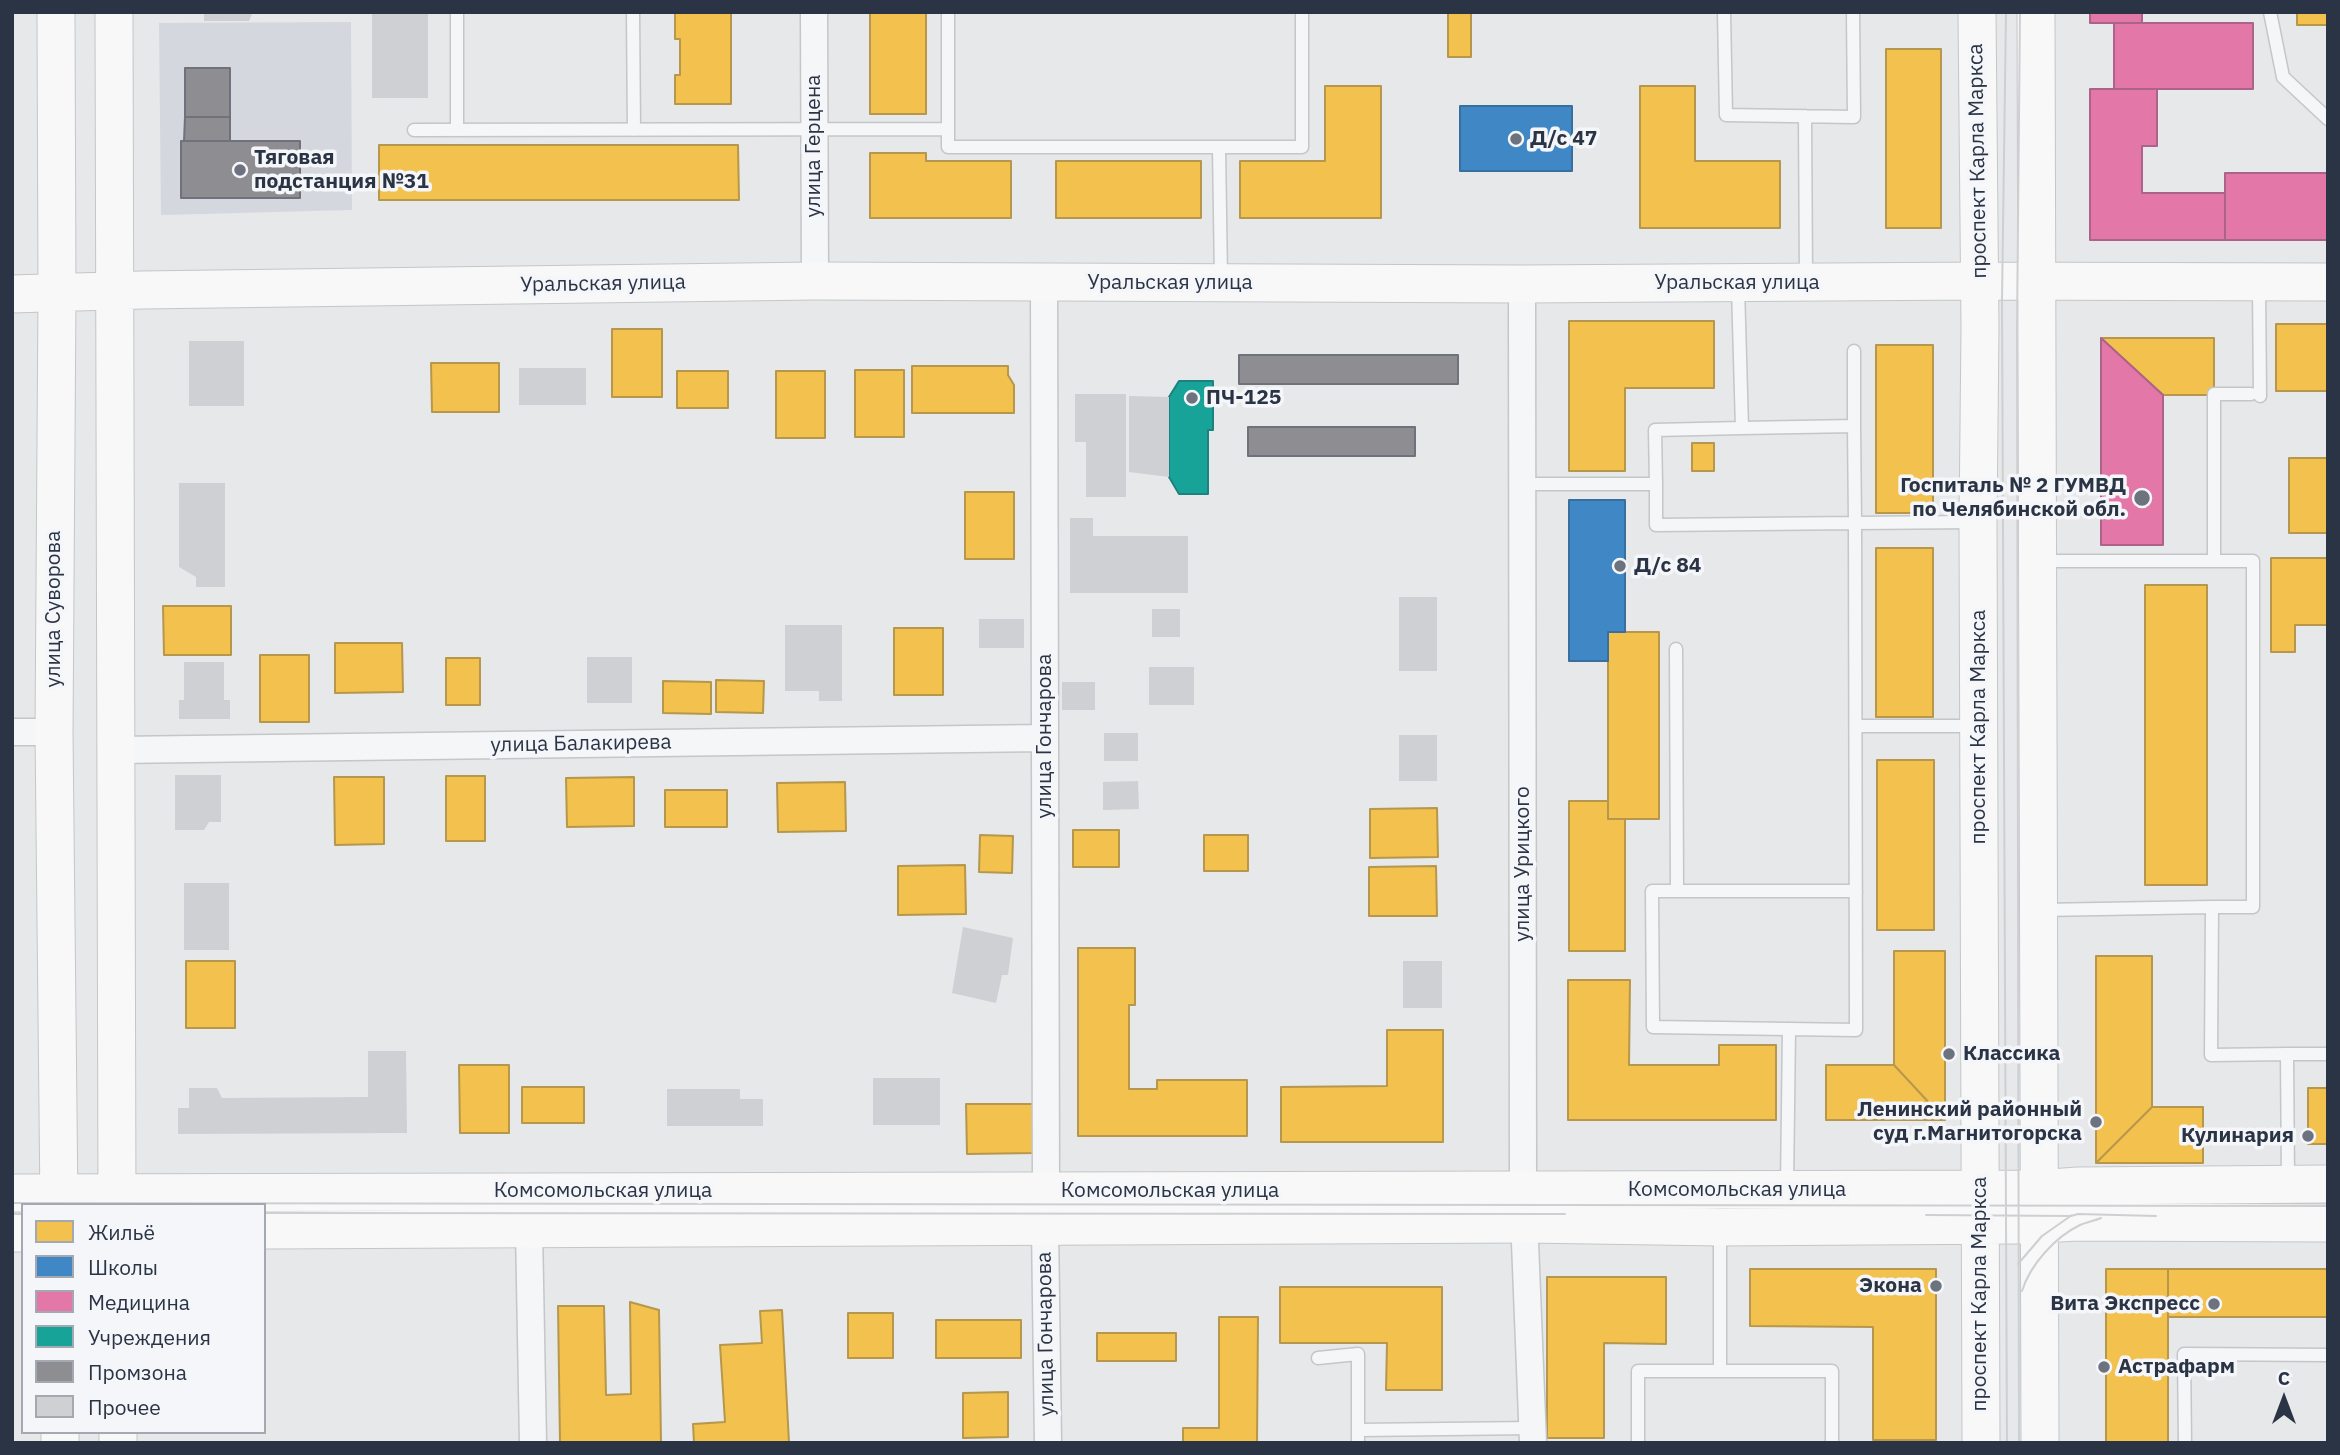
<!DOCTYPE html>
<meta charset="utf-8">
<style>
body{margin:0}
#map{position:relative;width:2340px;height:1455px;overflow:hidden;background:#e6e8ea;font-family:"IBM Plex Sans",sans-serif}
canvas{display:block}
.frame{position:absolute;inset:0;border:14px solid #2b3445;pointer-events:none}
.legend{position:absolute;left:21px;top:1203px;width:245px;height:231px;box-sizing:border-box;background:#f4f6f9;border:2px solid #a4a8b1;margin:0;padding:9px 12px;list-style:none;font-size:21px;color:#2b3445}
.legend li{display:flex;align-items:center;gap:14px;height:35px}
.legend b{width:35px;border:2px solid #a4a8b1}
.north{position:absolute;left:2249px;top:1364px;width:70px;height:70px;-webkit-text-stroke:5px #f4f6f9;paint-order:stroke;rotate:0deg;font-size:19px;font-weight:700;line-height:28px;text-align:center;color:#2b3445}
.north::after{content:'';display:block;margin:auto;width:24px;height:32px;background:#2b3445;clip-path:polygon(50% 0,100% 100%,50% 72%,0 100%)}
</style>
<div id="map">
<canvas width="2340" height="1455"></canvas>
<div class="frame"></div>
<ul class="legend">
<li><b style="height:19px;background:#f2c14e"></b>Жильё</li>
<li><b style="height:19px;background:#3f88c5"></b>Школы</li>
<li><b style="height:19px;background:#e377a8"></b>Медицина</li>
<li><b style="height:19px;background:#17a398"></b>Учреждения</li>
<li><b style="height:19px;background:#8d8d92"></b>Промзона</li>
<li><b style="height:19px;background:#ced0d3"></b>Прочее</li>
</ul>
<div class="north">С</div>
</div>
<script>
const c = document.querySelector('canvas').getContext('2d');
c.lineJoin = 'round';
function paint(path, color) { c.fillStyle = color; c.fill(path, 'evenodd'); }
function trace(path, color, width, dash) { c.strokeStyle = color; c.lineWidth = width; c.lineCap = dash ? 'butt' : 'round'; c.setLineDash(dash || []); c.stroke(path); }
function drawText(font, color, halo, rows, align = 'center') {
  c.font = font + ' "IBM Plex Sans",sans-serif'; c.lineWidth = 7; c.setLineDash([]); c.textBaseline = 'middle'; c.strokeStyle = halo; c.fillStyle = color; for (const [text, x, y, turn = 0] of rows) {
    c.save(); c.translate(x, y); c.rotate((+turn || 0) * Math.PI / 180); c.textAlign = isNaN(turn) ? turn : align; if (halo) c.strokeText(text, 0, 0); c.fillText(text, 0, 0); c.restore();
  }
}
paint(new Path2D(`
 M351,22L352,210L161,215L159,23Z`), '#d4d7dd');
const homes = new Path2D(`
 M675,12H731V104H675V75H680V39H675Z
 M870,12H926V114H870Z
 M1448,12H1471V57H1448Z
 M2297,12H2328V25H2297Z
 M1886,49H1941V228H1886Z
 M1325,86H1381V218H1240V161H1325Z
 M1640,86H1695V161H1780V228H1640Z
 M379,145H738L739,200H379Z
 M870,153H926V161H1011V218H870Z
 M1056,161H1201V218H1056Z
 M1569,321H1714V388H1625V471H1569Z
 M2276,324H2328V391H2276Z
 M612,329H662V397H612Z
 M2101,338H2214V395H2163Z
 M1876,345H1933V513H1876Z
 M431,363H499V412H432Z
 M912,366H1008V375L1014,385V413H912Z
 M855,370H904V437H855Z
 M677,371H728V408H677Z
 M776,371H825V438H776Z
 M1692,443H1714V471H1692Z
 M2289,458H2328V533H2289Z
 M965,492H1014V559H965Z
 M1876,548H1933V717H1876Z
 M2271,558H2328V625H2295V652H2271Z
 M2145,585H2207V885H2145Z
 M163,606H231V655H164Z
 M894,628H943V695H894Z
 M1608,632H1659V819H1608Z
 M335,643H402L403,692L335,693Z
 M260,655H309V722H260Z
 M446,658H480V705H446Z
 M716,680L764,681L763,713L716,712Z
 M663,681L711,682V714L663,713Z
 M1877,760H1934V930H1877Z
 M446,776H485V841H446Z
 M334,777H384V844L335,845Z
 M634,777V826L567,827L566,778Z
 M845,782L846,831L778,832L777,783Z
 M665,790H727V827H665Z
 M1569,801H1608V819H1625V951H1569Z
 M1437,808L1438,857L1370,858V809Z
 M1073,830H1119V867H1073Z
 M980,835L1013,836L1012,873L979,872Z
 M1204,835H1248V871H1204Z
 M965,865L966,914L898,915V866Z
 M1436,866L1437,916H1369V867Z
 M1078,948H1135V1005H1129V1089H1157V1080H1247V1136H1078Z
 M1894,951H1945V1120L1894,1065Z
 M2096,956H2152V1107L2096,1163Z
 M186,961H235V1028H186Z
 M1568,980H1630L1629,1065H1719V1045H1776V1120H1568Z
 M1387,1030H1443V1142H1281V1087L1387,1086Z
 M459,1065H509V1133H460Z
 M1826,1065H1894L1945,1120H1826Z
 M522,1087H584V1123H522Z
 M2308,1088H2328V1144H2308Z
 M966,1104H1034L1035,1153L967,1154Z
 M2152,1107H2203V1163H2096Z
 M1750,1269H1936V1440H1873V1327L1750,1326Z
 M2106,1269H2168V1443H2106Z
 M2168,1269H2328V1317H2168Z
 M1547,1277H1666V1344L1604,1343V1438H1547Z
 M1280,1287H1442V1390H1386L1387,1343H1280Z
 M630,1302L659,1310L661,1443H560L558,1306H604L606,1395L631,1394Z
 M782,1310L789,1443H694L693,1424L725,1422L720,1345L762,1343L760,1311Z
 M848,1313H893V1358H848Z
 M1219,1317H1258L1257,1443H1183V1428H1219Z
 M936,1320H1021V1358H936Z
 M1097,1333H1176V1361H1097Z
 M1008,1392V1437L963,1438V1393Z`);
paint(homes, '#f2c14e');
trace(homes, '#b6974b', 2);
const schools = new Path2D(`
 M1460,106H1572V171H1460Z
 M1569,500H1625V632H1608V661H1569Z`);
paint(schools, '#3f88c5');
trace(schools, '#396f9f', 2);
const health = new Path2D(`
 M2090,12H2142V23H2090Z
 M2114,23H2253V89H2114Z
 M2090,89H2157V146H2142V193H2225V240H2090Z
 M2225,173H2328V240H2225Z
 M2101,338L2163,395V545H2101Z`);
paint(health, '#e377a8');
trace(health, '#ac638a', 2);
const public = new Path2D(`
 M1179,381H1213V430H1208V494H1179L1169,477V397Z`);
paint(public, '#17a398');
trace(public, '#1d827f', 2);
const industry = new Path2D(`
 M185,68H230V117H185Z
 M185,117H230V141H184Z
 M181,141H300V198H181Z
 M1239,355H1458V384H1239Z
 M1248,427H1415V456H1248Z`);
paint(industry, '#8d8d92');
trace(industry, '#70727b', 2);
paint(new Path2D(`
 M204,12H253L249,21H204Z
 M372,12H428V98H372Z
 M189,341H244V406H189Z
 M519,368H586V405H519Z
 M1075,394H1126V497H1086V442H1075Z
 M1129,396L1169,397V477L1129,472Z
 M179,483H225V587H196V577L179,567Z
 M1070,518H1093V536H1188V593H1070Z
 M1399,597H1437V671H1399Z
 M1152,609H1180V637H1152Z
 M979,619H1024V648H979Z
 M785,625H842V701H819V691H785Z
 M587,657H632V703H587Z
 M184,662H224V700H230V719H179V700H184Z
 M1149,667H1194V705H1149Z
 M1062,682H1095V710H1062Z
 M1104,733H1138V761H1104Z
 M1399,735H1437V781H1399Z
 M175,775H221V822H209L204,830H175Z
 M1138,781L1139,809L1103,810V782Z
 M184,883H229V950H184Z
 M963,927L1013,938L1008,975H1002L996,1003L952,993Z
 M1403,961H1442V1008H1403Z
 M368,1051H406L407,1133L178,1134V1108H189V1088H217L222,1098L368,1097Z
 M873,1078H940V1125H873Z
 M667,1089H740V1099H763V1126H667Z`), '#ced0d3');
const lane = new Path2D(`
 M457,12V130
 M633,12L634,130
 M1724,12L1726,115L1854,117L1853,12
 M2270,12L2283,77L2328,119
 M1805,116L1806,280
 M948,129V12
 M414,130L948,129V147H1302V12
 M1219,147L1221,280
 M2259,286L2260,396
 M1854,351V426
 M1524,484H1656L1655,430L1742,428L1738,287
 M1656,484V525L1855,523L1854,426L1742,428
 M2039,561H2253V907H2212
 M2214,561V394H2251
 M1676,649L1677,891H1652L1653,1027L1856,1030L1855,523L1974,522
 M1856,726H1975
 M1677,891H1856
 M2042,910L2212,907L2211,1055L2287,1054L2288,1182
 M2287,1054H2328
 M1787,1186L1789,1029
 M1318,1358L1358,1354V1443
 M1720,1371V1231
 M1358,1430L1533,1428
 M1638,1443V1371H1832V1443
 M2185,1443L2184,1354L2328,1355`);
const street = new Path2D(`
 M814,12L815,281
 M1044,282L1046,1190
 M1522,284L1523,1192L1533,1443
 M12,732H54
 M116,750L1045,738
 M1045,1226L1048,1443
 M529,1229L533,1443`);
const secondary = new Path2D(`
 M56,12L57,294L54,732L59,1205
 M114,12L117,1205
 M1977,12L1980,328L1978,522L1981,1443
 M2036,12L2040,1443
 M12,294L142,290L815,281L1522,284L1979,281L2328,282
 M12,1193L2038,1189L2078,1186L2328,1184
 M264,1230L1526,1224L1720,1227L2019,1225L2078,1222L2328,1223
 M12,1233H23
 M60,1432V1443
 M118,1432V1443`);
trace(lane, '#c4c6c8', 15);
trace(street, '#c4c6c8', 29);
trace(secondary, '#c4c6c8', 39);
trace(new Path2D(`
 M2068,1131H2078`), '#c5c6ca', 4.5, [5, 5]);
trace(lane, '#f5f6f7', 12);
trace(street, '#f5f6f7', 26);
trace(secondary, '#f8f8f8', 37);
trace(new Path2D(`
 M2006,12L2002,301L2007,1443
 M12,1203L2328,1206
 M264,1213L1565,1214
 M12,1214H23
 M1926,1215L2071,1216L2078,1214L2156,1216
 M2018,1264L2042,1236L2072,1215
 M2022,1291C2030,1265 2055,1237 2080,1225C2087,1222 2094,1221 2101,1218
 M2019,1443L2017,328L2020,12`), '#cecfd2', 2);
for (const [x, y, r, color] of [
 [1516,139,7,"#6c737f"],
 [240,170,7,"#6c737f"],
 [1192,398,7,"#6c737f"],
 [2142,498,9,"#6c737f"],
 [1620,566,7,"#6c737f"],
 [1949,1054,7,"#6c737f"],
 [2096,1122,7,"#6c737f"],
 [2308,1136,7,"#6c737f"],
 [1936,1286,7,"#6c737f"],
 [2214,1304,7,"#6c737f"],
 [2104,1367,7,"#6c737f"]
]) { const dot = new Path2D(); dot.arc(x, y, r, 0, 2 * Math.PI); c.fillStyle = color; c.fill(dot); trace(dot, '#f4f6f9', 2.5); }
drawText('bold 21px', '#2b3445', '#f4f6f9', [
 ["Д/с 47",1530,139],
 ["Тяговая",254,158],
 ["подстанция №31",254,182],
 ["ПЧ-125",1206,398],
 ["Госпиталь № 2 ГУМВД",2126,486,"right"],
 ["по Челябинской обл.",2126,510,"right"],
 ["Д/с 84",1634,566],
 ["Классика",1963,1054],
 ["Ленинский районный",2082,1110,"right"],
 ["суд г.Магнитогорска",2082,1134,"right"],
 ["Кулинария",2294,1136,"right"],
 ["Экона",1922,1286,"right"],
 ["Вита Экспресс",2200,1304,"right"],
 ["Астрафарм",2118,1367]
], 'left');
drawText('21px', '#2b3445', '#f4f6f9', [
 ["улица Герцена",814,146,-90],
 ["проспект Карла Маркса",1978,161,-91],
 ["Уральская улица",1170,283],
 ["Уральская улица",1737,283],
 ["Уральская улица",603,284,-1],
 ["улица Суворова",54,609,-90],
 ["проспект Карла Маркса",1979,727,-90],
 ["улица Гончарова",1045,736,-90],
 ["улица Балакирева",581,744,-1],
 ["улица Урицкого",1523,864,-90],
 ["Комсомольская улица",1737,1190],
 ["Комсомольская улица",603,1191],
 ["Комсомольская улица",1170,1191],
 ["проспект Карла Маркса",1980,1294,-90],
 ["улица Гончарова",1046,1334,-91]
]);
</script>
